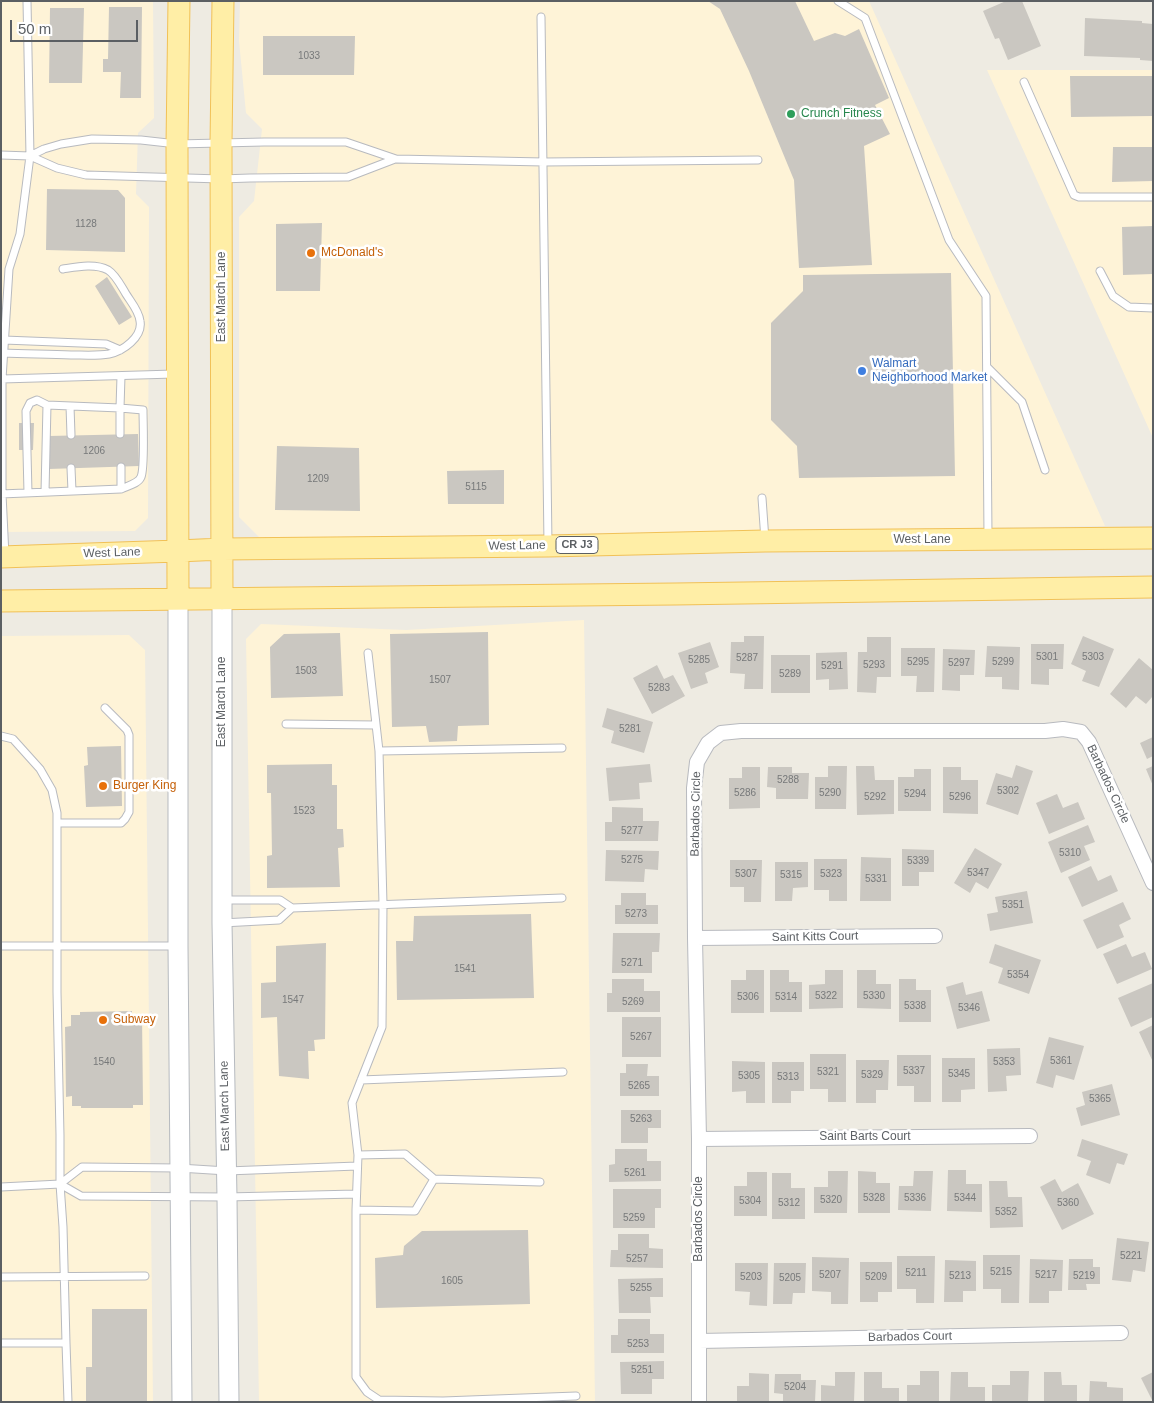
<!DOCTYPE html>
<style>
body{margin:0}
#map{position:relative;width:1154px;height:1403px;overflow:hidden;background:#eeebe2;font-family:Arial,sans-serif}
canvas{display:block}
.frame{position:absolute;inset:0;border:2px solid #5b5f63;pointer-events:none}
.scale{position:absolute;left:10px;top:20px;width:128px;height:22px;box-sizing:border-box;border:2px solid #5b5f63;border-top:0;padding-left:6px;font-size:15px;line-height:18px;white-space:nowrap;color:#5b5f63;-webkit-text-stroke:4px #fff;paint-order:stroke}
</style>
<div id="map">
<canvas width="1154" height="1403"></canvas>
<div class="frame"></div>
<div class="scale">50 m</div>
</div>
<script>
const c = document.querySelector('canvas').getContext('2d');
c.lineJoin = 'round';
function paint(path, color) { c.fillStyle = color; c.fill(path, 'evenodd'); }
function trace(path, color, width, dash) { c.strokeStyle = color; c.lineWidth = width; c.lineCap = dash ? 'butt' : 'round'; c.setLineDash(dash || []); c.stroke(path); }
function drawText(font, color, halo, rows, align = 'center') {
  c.font = font + ' Arial,sans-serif'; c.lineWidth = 5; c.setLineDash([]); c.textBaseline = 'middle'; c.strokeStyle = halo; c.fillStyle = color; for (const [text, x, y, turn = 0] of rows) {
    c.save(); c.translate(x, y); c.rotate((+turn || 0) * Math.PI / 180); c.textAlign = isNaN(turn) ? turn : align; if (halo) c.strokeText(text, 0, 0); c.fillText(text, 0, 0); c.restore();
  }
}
paint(new Path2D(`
 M1,1H153L154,118L138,133L136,194L149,207L148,518L135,531L1,532Z
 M240,1H869L1105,526L260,538L239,517V217L254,201L262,129L246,113L239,41Z
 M987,70H1153V438L1054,218Z
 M584,620L595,1402H259L246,639L261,624L406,630Z
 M129,635L145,650L153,1402H1V636Z`), '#fef3d7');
paint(new Path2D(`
 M708,1H795L814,41L835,33L845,36L859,29L889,98L875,105L890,134L864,146L872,265L799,268L794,180L749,71L720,9Z
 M1006,1H1022L1041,46L1008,60L999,38L995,39L983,11Z
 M109,7H142L141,98H120L121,72H103V59H108Z
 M50,8H84L82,83H49Z
 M1085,18L1142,21V23L1153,24V61L1140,60V58L1084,56Z
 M263,36H355L354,75H263Z
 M1070,76H1153V116L1071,117Z
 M1113,147H1153V181L1112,182Z
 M47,189L118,190L125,198V252L46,250Z
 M322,223L320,291H276V224Z
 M1153,226V274L1123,275L1122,227Z
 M951,273L955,476L799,478L797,446L771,420V323L803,291V275Z
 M107,277L132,317L119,325L95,286Z
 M19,423H34L33,450H19Z
 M138,434L139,466L49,469V436Z
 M277,446L359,448L360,511L275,510Z
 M504,470V504H448L447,471Z
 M488,632L489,725L458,726L457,741L429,742L426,726L392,727L390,634Z
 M340,633L343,696L271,698L270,647L284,634Z
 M744,636H764L763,689H744L745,674L730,673L731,642H744Z
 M1083,636L1114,649L1099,687L1082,681L1086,671L1071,664Z
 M867,637H891V677H877L876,693L857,692L858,652H867Z
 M710,642L719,667L705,673L708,683L691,689L678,653Z
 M1031,644H1064L1063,669H1049V685L1031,684Z
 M987,646L1020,647L1019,690L1002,689V677H985Z
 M901,648H935L934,692H916L917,676H901Z
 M943,649L975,650L974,675H960V691L942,690Z
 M847,652L848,689L829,690V679L816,680V653Z
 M771,655H810V693H771Z
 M1139,658L1153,670V696L1146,704L1136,696L1126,708L1110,694Z
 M657,665L664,679L673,675L685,696L652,714L633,678Z
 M607,708L653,722L644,753L611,743L614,731L602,727Z
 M1153,737V756L1147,759L1140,743Z
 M121,746L122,806L86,807L84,766L88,765L87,747Z
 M332,764V785H337V829H343L344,847L338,848L340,887L267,888V856L272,855L271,793H267V765Z
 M650,764L652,782L639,783L640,799L609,801L606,768Z
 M1016,765L1033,771L1018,815L986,804L996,773L1012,778Z
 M828,766H847L846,809H815V777H828Z
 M856,766H874L875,780H894V814L857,815Z
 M1153,766V786L1146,769Z
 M742,767H760V808L729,809V778H742Z
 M768,767H792V773H809L808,799H776V788L767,787Z
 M943,767H961V780H978V814L943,813Z
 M914,769H931V811H898V777H914Z
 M1057,794L1063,808L1078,802L1085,819L1049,834L1036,803Z
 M612,807L643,808V821H659L658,841H605V822H612Z
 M1088,825L1095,842L1084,846L1090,860L1061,873L1048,842Z
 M975,848L1002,864L988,889L976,882L970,893L954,883Z
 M902,849L934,850V872H919V886H902Z
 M606,850L659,851L658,870L645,869L644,882L605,881Z
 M861,857L891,858V901H860Z
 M814,859H847V901H829V890H814Z
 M730,860H762L761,902H744V887H730Z
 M775,862H808V887L793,888L792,901H775Z
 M1091,866L1098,881L1111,875L1118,891L1082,907L1068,877Z
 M1027,891L1033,923L990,931L987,914L998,912L995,897Z
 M621,893H646V905H658V924H615V905H621Z
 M1123,902L1131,919L1119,925L1124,937L1097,949L1083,920Z
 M531,914L534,998L397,1000L396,941H413L414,916Z
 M613,933H660L659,952H652V973H612Z
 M326,943L325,1039L314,1040L315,1051H308L309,1079L279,1076L277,1017L261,1018V983L276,982V946Z
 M995,944L1041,960L1029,994L998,983L1003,968L989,963Z
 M1126,944L1132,957L1145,952L1152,969L1117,984L1103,954Z
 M746,970H764V1013H731V980H746Z
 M770,970H789V982H802V1012H770Z
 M825,970H843V1008L809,1009V985L825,984Z
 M857,970H876V984H891V1009L857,1008Z
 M612,979H644V991H660V1012H607V993H612Z
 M899,979H916V990H931V1022H899Z
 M963,982L966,995L982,991L990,1021L957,1029L946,987Z
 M1153,983V1017L1131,1027L1118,998Z
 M132,1011V1015H142L143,1105H133V1108H81V1106H72V1096L66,1097L65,1027L71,1026V1015H80V1012Z
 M622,1017H661V1057H622Z
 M1153,1025V1062L1139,1032Z
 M1049,1037L1084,1046L1074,1080L1056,1075L1053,1088L1036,1083Z
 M1020,1048L1021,1075L1006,1076L1007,1091L988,1092L987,1049Z
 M810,1054H846V1102H828V1089H810Z
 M897,1055H931V1102H914V1086H897Z
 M942,1058H975V1089L961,1090V1102H942Z
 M856,1060H889L888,1090H876V1103H856Z
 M732,1061L765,1062V1103H746V1091L732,1092Z
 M772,1062H804V1091H791V1103H772Z
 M626,1064H648L647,1076H659V1096H620V1073H626Z
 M1112,1084L1120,1115L1081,1126L1076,1108L1085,1105L1082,1092Z
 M621,1110H661V1128H648V1143H621Z
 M1082,1139L1128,1154L1124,1165L1117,1163L1110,1184L1086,1175L1091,1161L1077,1156Z
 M615,1149H647V1161H661V1181L609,1182V1165L615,1164Z
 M948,1170H966V1184H982V1212L947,1211Z
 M828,1171H848L847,1213H814V1187H828Z
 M858,1171L876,1172V1183H890V1213H858Z
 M914,1171H933L931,1211L898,1210L899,1186H913Z
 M747,1172H767V1216H734V1186H747Z
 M772,1173H791V1188H805V1219H772Z
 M1055,1179L1062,1192L1078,1183L1094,1214L1062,1230L1040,1187Z
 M989,1181H1007L1008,1197H1022L1023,1227L990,1228Z
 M613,1189H661V1208H655V1228H613Z
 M528,1230L530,1304L376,1308L375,1258L403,1255L404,1246L422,1231Z
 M618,1234H649V1248L663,1249V1268L610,1267L611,1250H618Z
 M1117,1238L1149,1242L1145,1272L1133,1270L1131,1282L1112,1280Z
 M983,1255H1020L1019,1303H1001V1289H983Z
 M897,1256H935L934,1303H916V1289H897Z
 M812,1257L849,1258L848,1304H831V1292L812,1291Z
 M1030,1259L1063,1260L1062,1291H1049V1303H1029Z
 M1069,1259H1093V1267H1100V1284H1086L1087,1290H1068Z
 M945,1260L976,1261V1291H963V1302H944Z
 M860,1262H892V1292H878V1302H860Z
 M735,1263H768L767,1306L749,1305L750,1292L735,1291Z
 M774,1263H806L805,1293H793L792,1304H773Z
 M663,1278V1297H650L651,1313H619L618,1279Z
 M92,1309H147V1402H86V1367H92Z
 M618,1319H650V1334H664V1353H611V1335H618Z
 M664,1361V1379H652V1394H621L620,1362Z
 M920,1371H939V1402H907V1385H920Z
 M1010,1371H1029L1028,1402H992V1385H1010Z
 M835,1372H855L854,1402H821V1385L835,1386Z
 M864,1372H882V1388H899V1402H864Z
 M951,1372H968V1387H985V1402H950Z
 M1044,1372H1061L1062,1385H1077V1402H1044Z
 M1153,1372V1402L1141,1378Z
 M749,1373L769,1374V1402H737V1386H749Z
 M775,1374H801V1380H816L815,1402H783V1394L774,1393Z
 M1090,1381L1107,1382V1387L1123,1388V1402H1089Z`), '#cac7c1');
const lane = new Path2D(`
 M838,1L865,18L949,240L986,296L988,536
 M541,17L548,544
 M1024,82L1074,195L1079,197H1153
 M1,155L30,156L57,168L86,175L221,179L250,178L348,177L395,159
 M30,156L44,149L61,144L92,139L141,140L177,144L264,142H346L396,159L544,162L758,160
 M1100,271L1113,296L1129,307L1153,308
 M4,340L106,344L120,350
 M3,353C26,354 48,354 71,355C83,355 98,356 109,354C123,351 143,337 140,321C139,311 131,302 126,294C121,286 116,275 108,270C95,263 76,267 63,269
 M987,367L1022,402L1045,470
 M2,379L9,269L20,234L30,156L27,1
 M70,406L71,435
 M121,467V489
 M71,468L72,491
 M45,492L47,405
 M28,493L26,411L30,403L37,400L47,405L120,408L121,376
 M1,494L121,489C127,486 138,484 141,477C145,468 143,423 143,410L120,408V434
 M762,498L765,540
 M5,556L2,494V379L174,374
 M368,653L379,751
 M286,724L376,725
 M1,736L13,739L40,769L52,790L57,813V992L60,1135V1184L63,1227L66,1343H1
 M57,823H121L125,819L129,812V735L127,730L105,708
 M222,900H280L292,908L562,898
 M222,923L279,920L292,908
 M1,946H177
 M361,1080L563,1072
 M358,1155L352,1103L382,1027L383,904L379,751L562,748
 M434,1179L415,1211L356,1210L358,1155L405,1154L434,1179L540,1182
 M60,1184L82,1167L179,1168L227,1171L357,1166
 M1,1187L60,1184L81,1196L227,1197L356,1194
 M356,1210V1377L367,1392L379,1400L443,1401L576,1396
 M1,1277L145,1276
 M66,1343L68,1402`);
const street = new Path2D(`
 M695,938L935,936
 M699,1139L1030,1136
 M699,1341L1121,1333
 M699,1402V1139L695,938L694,788L697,762L708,743L721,733L741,731H1045L1063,729L1081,732L1089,742L1153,883`);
const secondary = new Path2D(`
 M178,599V946L182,1402
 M222,599V923L227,1197L229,1402`);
const primary = new Path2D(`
 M1,557L178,551L222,549L548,546L765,541L1153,538
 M178,599L177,144L179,1
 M222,599L221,143L223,1
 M1,601L675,594L1153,587`);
trace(lane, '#b8babf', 9);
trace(street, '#b8babf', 16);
trace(secondary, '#b6babf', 21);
trace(primary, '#f1c157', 23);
trace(lane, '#fff', 7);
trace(street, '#fff', 14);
trace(secondary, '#fff', 19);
trace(primary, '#ffeea6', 21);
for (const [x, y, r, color] of [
 [791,114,5,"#2e9e5b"],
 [311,253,5,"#e8710a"],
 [862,371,5,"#3f7fe0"],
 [103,786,5,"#e8710a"],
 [103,1020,5,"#e8710a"]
]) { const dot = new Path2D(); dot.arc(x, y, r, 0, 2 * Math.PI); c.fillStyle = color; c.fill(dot); trace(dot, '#fff', 2); }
drawText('10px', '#77797a', null, [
 ["1033",309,56],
 ["1128",86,224],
 ["1206",94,451],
 ["1209",318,479],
 ["5115",476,487],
 ["5301",1047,657],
 ["5303",1093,657],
 ["5287",747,658],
 ["5285",699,660],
 ["5295",918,662],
 ["5299",1003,662],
 ["5297",959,663],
 ["5293",874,665],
 ["5291",832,666],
 ["1503",306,671],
 ["5289",790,674],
 ["1507",440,680],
 ["5283",659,688],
 ["5281",630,729],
 ["5288",788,780],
 ["5302",1008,791],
 ["5286",745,793],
 ["5290",830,793],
 ["5294",915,794],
 ["5292",875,797],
 ["5296",960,797],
 ["1523",304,811],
 ["5277",632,831],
 ["5310",1070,853],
 ["5275",632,860],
 ["5339",918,861],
 ["5347",978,873],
 ["5307",746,874],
 ["5323",831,874],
 ["5315",791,875],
 ["5331",876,879],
 ["5351",1013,905],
 ["5273",636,914],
 ["5271",632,963],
 ["1541",465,969],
 ["5354",1018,975],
 ["5322",826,996],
 ["5330",874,996],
 ["5306",748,997],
 ["5314",786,997],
 ["1547",293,1000],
 ["5269",633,1002],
 ["5338",915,1006],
 ["5346",969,1008],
 ["5267",641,1037],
 ["5361",1061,1061],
 ["1540",104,1062],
 ["5353",1004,1062],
 ["5337",914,1071],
 ["5321",828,1072],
 ["5345",959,1074],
 ["5329",872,1075],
 ["5305",749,1076],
 ["5313",788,1077],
 ["5265",639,1086],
 ["5365",1100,1099],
 ["5263",641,1119],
 ["5261",635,1173],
 ["5328",874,1198],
 ["5336",915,1198],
 ["5344",965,1198],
 ["5320",831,1200],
 ["5304",750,1201],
 ["5312",789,1203],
 ["5360",1068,1203],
 ["5352",1006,1212],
 ["5259",634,1218],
 ["5221",1131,1256],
 ["5257",637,1259],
 ["5215",1001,1272],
 ["5211",916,1273],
 ["5207",830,1275],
 ["5217",1046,1275],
 ["5213",960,1276],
 ["5219",1084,1276],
 ["5203",751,1277],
 ["5209",876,1277],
 ["5205",790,1278],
 ["1605",452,1281],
 ["5255",641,1288],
 ["5253",638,1344],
 ["5251",642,1370],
 ["5204",795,1387]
]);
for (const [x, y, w] of [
 [577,545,42]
]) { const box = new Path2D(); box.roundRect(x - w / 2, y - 8.5, w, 17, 4); c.fillStyle = '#fff'; c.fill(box); trace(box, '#5b5f63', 1); }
drawText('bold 11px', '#5b5f63', null, [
 ["CR J3",577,545]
]);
drawText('12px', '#27864d', '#fff', [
 ["Crunch Fitness",801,114]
], 'left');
drawText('12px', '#c56008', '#fff', [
 ["McDonald's",321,253],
 ["Burger King",113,786],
 ["Subway",113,1020]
], 'left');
drawText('12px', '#5b5f63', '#fff', [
 ["East March Lane",222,297,-90],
 ["West Lane",922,540],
 ["West Lane",517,546,-1],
 ["West Lane",112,553,-2],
 ["East March Lane",222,702,-90],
 ["Barbados Circle",1108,784,65],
 ["Barbados Circle",696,814,-89],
 ["Saint Kitts Court",815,937,-1],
 ["East March Lane",225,1106,-91],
 ["Saint Barts Court",865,1137],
 ["Barbados Circle",699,1219,-90],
 ["Barbados Court",910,1337,-1]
]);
drawText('12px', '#366cbe', '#fff', [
 ["Walmart",872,364],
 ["Neighborhood Market",872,378]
], 'left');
</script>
